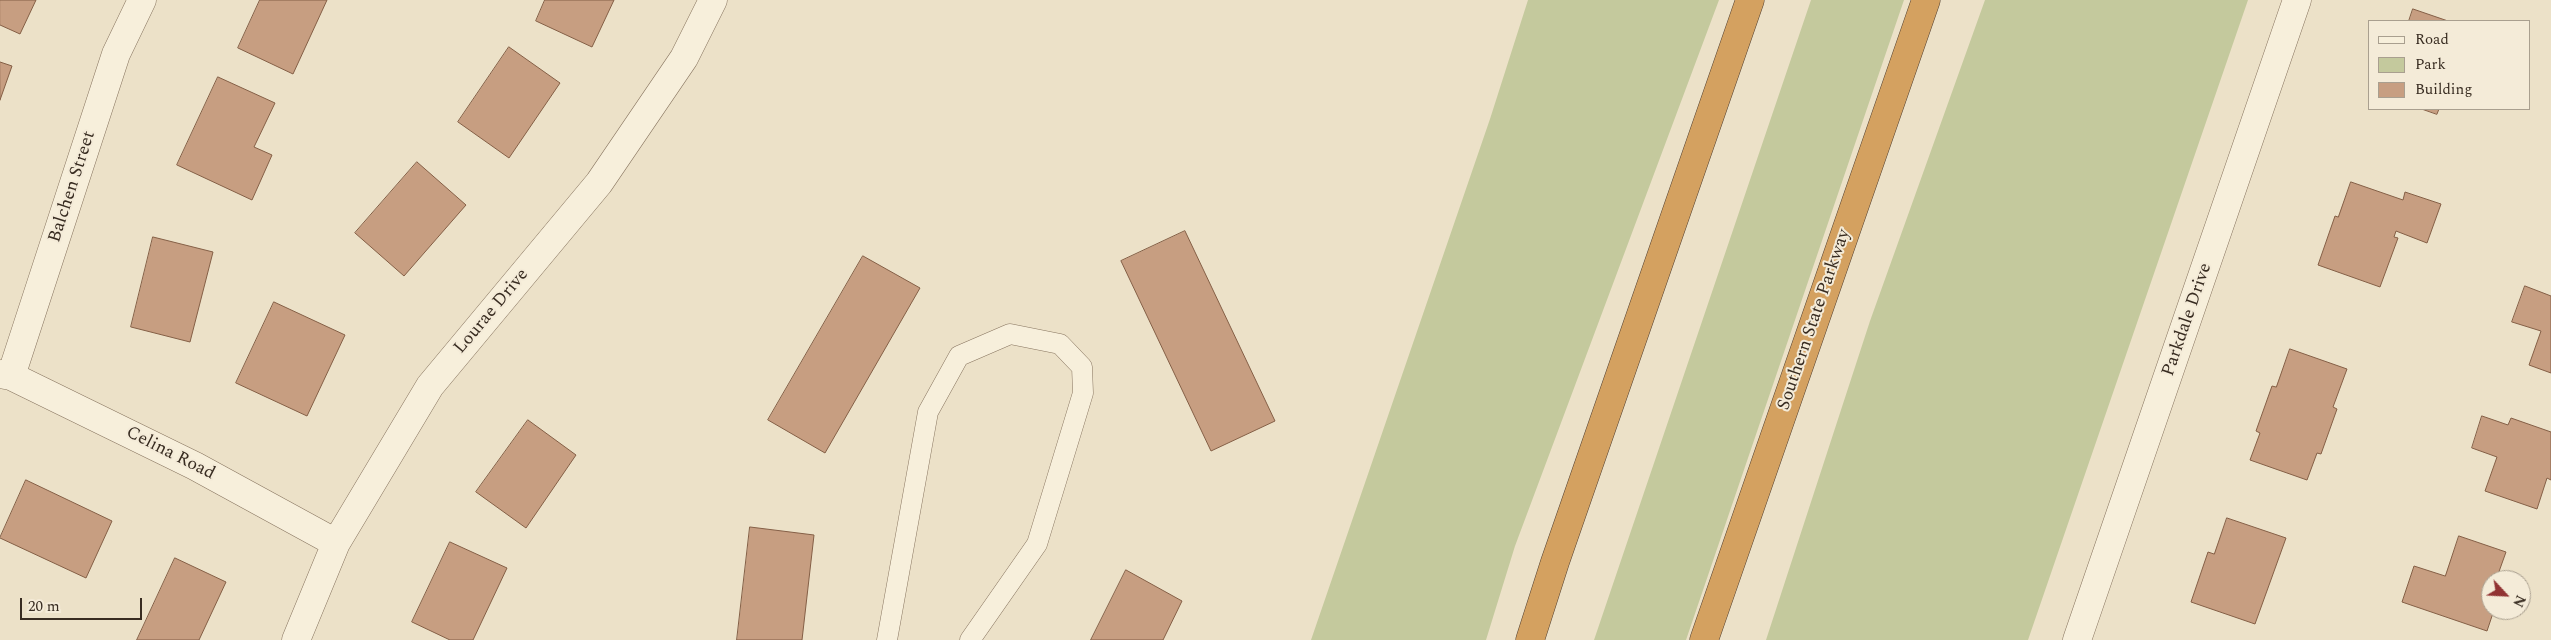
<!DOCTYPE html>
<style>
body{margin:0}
#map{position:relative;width:2551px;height:640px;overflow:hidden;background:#ece1c8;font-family:Spectral,serif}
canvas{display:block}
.legend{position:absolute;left:2368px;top:20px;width:162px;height:90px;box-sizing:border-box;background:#f4ebd8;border:1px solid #a99f8f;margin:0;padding:6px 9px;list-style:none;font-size:15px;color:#382c21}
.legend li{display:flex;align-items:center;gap:10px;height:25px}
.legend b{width:25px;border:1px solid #a99f8f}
.north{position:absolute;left:2481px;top:570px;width:50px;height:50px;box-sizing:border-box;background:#f4ebd8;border:1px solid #a99f8f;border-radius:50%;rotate:115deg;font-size:14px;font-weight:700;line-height:20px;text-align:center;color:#382c21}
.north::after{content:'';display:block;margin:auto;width:18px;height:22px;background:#913333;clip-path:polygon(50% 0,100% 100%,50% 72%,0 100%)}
.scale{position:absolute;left:20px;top:598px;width:122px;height:22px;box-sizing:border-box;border:2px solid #382c21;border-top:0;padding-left:6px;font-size:15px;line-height:18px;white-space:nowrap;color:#382c21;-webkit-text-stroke:4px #f4ebd8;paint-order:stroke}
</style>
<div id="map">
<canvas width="2551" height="640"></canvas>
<ul class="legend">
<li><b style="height:6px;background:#f7efdb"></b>Road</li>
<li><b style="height:14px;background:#c4c99d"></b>Park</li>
<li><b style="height:14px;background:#c79e81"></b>Building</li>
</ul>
<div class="north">N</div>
<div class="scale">20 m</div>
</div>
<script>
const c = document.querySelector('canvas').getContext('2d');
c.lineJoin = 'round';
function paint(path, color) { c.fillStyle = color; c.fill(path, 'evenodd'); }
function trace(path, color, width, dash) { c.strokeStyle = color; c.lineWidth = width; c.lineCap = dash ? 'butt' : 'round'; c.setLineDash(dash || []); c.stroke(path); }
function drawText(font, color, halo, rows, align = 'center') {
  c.font = font + ' Spectral,serif'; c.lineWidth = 4; c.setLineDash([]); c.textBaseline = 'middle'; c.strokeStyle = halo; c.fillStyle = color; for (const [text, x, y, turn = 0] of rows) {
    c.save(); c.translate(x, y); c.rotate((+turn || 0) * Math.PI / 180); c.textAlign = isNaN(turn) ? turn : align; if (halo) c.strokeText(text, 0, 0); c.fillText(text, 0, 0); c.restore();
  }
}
paint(new Path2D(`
 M1528,0H1719L1515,546L1486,640H1311L1490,119Z
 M1811,0H1904L1686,640H1594Z
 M1985,0H2248L2028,640H1766L1870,321Z`), '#c4c99d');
const building = new Path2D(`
 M0,0H36L20,34L0,25Z
 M260,0H327L293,74L238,48Z
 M545,0H614L592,47L536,21Z
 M2413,9L2448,21H2409Z
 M509,47L560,83L509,158L458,122Z
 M0,62L12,66L0,100Z
 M218,77L275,103L254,147L272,155L252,200L177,165Z
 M2422,109H2439L2437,114Z
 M417,162L466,205L404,276L355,233Z
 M2351,182L2403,200L2405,192L2441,204L2427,243L2396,231L2394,237L2398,238L2380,287L2318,265L2335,216L2338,217Z
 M1185,231L1275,421L1211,451L1121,261Z
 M153,237L213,252L190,342L131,327Z
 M863,256L920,288L825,453L768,420Z
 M2525,286L2551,296V373L2529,365L2541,331L2512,322Z
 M274,302L345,335L307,416L236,383Z
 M2290,349L2347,369L2333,407L2337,409L2321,454L2317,453L2307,480L2250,460L2260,433L2256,431L2272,386L2276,387Z
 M2482,416L2508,425L2511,418L2551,432V480L2547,478L2537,509L2485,491L2497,457L2472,448Z
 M528,420L576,455L526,528L476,492Z
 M26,480L112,521L86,578L0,538Z
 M2227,518L2286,538L2255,624L2191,602L2208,552L2214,554Z
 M750,527L814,535L802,640H737Z
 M2459,536L2506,552L2496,580H2491V610H2494L2487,631L2402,602L2414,566L2445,576Z
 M450,542L507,568L473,640H450L412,622Z
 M175,558L226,582L199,640H137Z
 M1126,570L1182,601L1163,640H1091Z`);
paint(building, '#c79e81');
trace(building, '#845f46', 1);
const lane = new Path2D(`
 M887,640L928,412L959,356L1010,334L1060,344L1082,367L1083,393L1037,544L970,640`);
const street = new Path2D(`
 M0,374L11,376L195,466L336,543
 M11,376L116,54L142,0
 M296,640L336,543L430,386L599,183L684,58L713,0
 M2077,640L2297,0`);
const highway = new Path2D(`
 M1530,640L1555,562L1750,0
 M1704,640L1926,0`);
trace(lane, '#87745f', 21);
trace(street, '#87745f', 29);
trace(highway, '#554232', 29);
trace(lane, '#f7efdb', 20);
trace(street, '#f7efdb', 28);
trace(highway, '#d4a160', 28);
drawText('18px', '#382c21', '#f4ebd8', [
 ["Balchen Street",73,187,-72],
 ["Lourae Drive",492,312,-50],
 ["Southern State Parkway",1815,320,-71],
 ["Parkdale Drive",2188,320,-71],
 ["Celina Road",170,454,27]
]);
</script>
